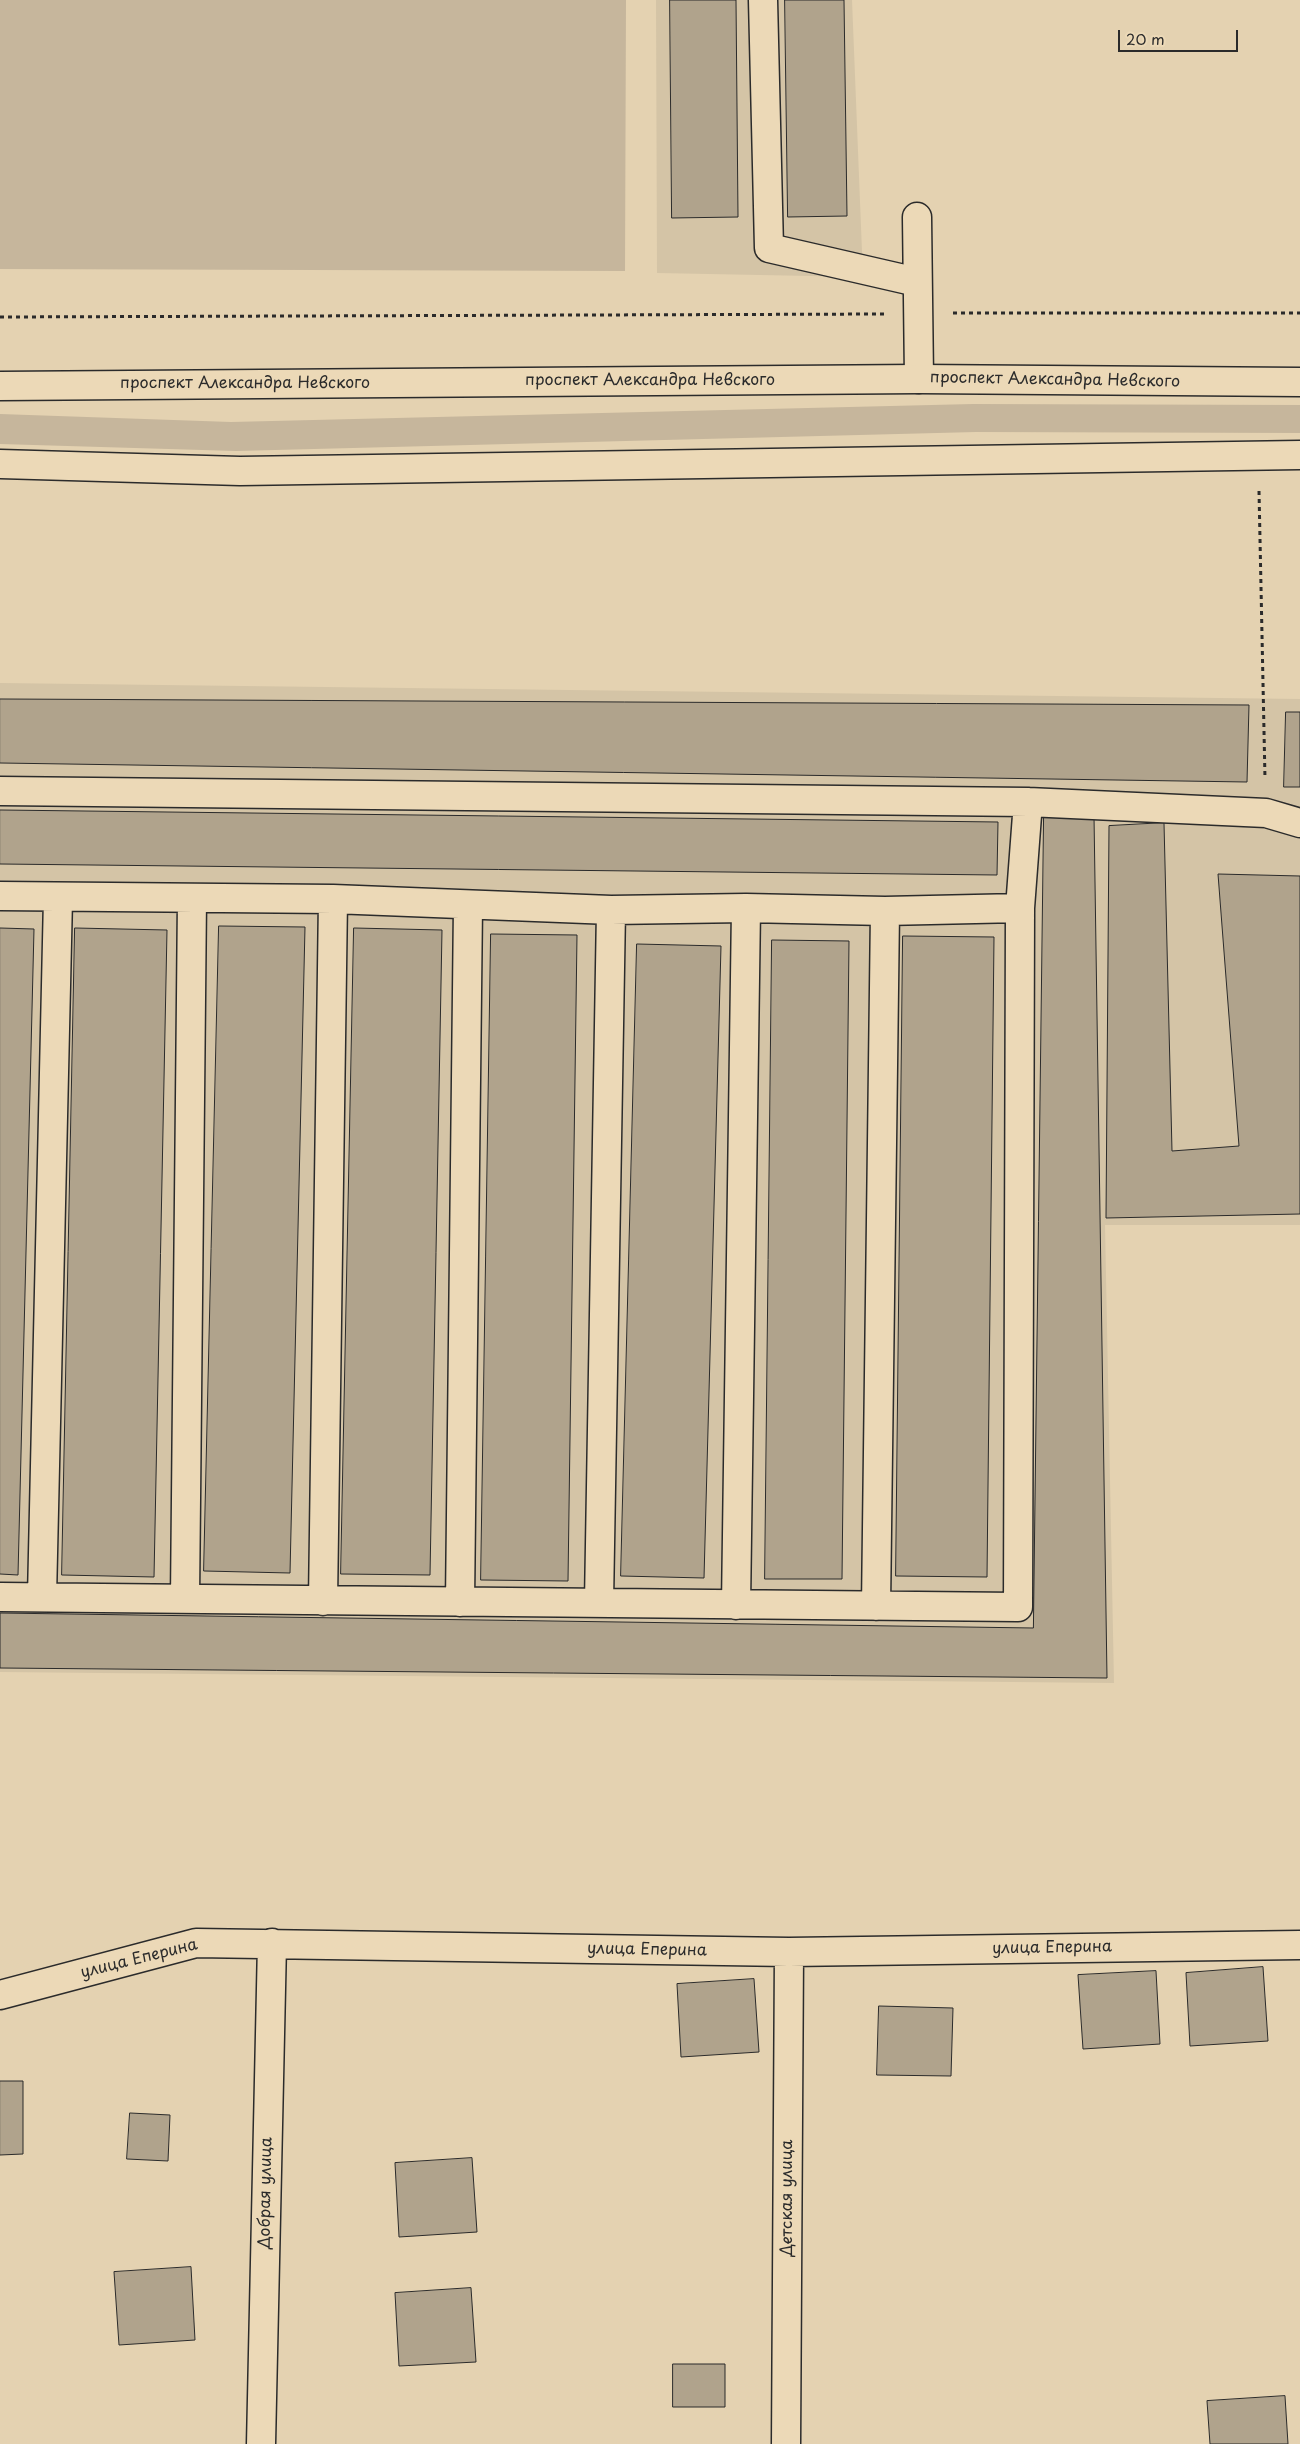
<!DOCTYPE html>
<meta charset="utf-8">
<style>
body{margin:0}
#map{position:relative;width:1300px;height:2444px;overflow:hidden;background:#e4d2b1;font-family:"Playpen Sans",sans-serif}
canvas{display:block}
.scale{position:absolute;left:1118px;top:30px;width:120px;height:22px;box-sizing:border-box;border:2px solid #2b2b2b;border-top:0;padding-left:6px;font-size:15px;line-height:18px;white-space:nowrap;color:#2b2b2b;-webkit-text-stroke:4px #ecd9b7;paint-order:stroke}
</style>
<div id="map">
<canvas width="1300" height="2444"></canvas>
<div class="scale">20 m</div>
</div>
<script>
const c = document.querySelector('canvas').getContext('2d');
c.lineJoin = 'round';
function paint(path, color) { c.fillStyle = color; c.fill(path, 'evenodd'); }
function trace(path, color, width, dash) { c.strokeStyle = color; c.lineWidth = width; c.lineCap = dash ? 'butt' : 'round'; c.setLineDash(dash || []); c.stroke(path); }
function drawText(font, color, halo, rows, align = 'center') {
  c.font = font + ' "Playpen Sans",sans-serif'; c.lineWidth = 4; c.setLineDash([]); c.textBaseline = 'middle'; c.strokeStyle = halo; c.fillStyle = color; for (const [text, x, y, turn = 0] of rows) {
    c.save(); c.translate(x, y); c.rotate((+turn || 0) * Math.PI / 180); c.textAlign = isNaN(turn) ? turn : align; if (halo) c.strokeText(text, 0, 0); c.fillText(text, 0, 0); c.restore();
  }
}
paint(new Path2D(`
 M656,0H852L863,277L657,273Z
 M0,683L1300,699V1225H1105L1114,1683L0,1672Z`), '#d4c4a6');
paint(new Path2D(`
 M0,0H626L625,271L0,269Z
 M973,404L1300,405V433L976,432L236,451L0,444V414L231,422Z`), '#c6b69c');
const building = new Path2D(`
 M670,0H736L738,217L672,218Z
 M785,0H844L847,216L788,217Z
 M0,699L1249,705L1247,782L0,763Z
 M1286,712H1300V787H1284Z
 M0,810L998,822L997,875L0,864Z
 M1044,815L1094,816L1107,1678L0,1668V1613L1033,1628Z
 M1164,823L1172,1151L1239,1146L1218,874L1300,876V1214L1106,1218L1109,826Z
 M219,926L305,927L290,1573L204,1571Z
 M0,928L34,929L18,1575L0,1574Z
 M75,928L167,930L154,1577L62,1575Z
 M354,928L442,930L430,1575L341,1574Z
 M491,934L577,935L568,1581L481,1580Z
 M903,936L994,937L987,1577L896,1576Z
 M772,940L849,941L842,1579H765Z
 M637,944L721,946L704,1578L621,1576Z
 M1263,1967L1268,2041L1190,2046L1186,1973Z
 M1156,1971L1160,2044L1083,2049L1078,1975Z
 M754,1979L759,2052L681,2057L677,1984Z
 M879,2006L953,2008L951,2076L877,2075Z
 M0,2081H23V2154L0,2155Z
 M130,2113L170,2115L168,2161L127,2159Z
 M472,2158L477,2232L399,2237L395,2163Z
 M191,2267L195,2340L119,2345L114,2272Z
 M471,2288L476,2362L399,2366L395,2293Z
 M673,2364H725V2407H673Z
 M1285,2396L1288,2444H1210L1207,2401Z`);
paint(building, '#b0a38c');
trace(building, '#2b2b2b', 1);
const minor = new Path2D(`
 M763,0L769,248L917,282
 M917,217L919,379
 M0,464L240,471L1300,455
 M0,791L1028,802L1266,813L1300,823
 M0,896L333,899L611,910L746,908L885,911L1020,908L1018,1607L0,1597
 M1020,908L1028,802
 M42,1597L58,898
 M185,1598L192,898
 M323,1601L333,899
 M460,1602L468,905
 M599,1602L611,910
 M736,1605L746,908
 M876,1606L885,911
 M0,1995L196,1943L789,1952L1300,1945
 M261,2444L272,1943
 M786,2444L789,1952`);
const major = new Path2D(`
 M0,386L919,379L1300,382`);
trace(minor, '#2b2b2b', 31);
trace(major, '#2b2b2b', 31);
trace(new Path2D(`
 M953,313H1300
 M0,317L884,314
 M1259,491L1265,779`), '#2b2b2b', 3, [4, 4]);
trace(minor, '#ecd9b7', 28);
trace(major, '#ecd9b7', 28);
drawText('16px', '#2b2b2b', '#ecd9b7', [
 ["проспект Александра Невского",1055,380,1],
 ["проспект Александра Невского",650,381],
 ["проспект Александра Невского",245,384],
 ["улица Еперина",1052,1948,-1],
 ["улица Еперина",647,1950,1],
 ["улица Еперина",139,1959,-14],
 ["Добрая улица",266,2193,-89],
 ["Детская улица",788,2198,-90]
]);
</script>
